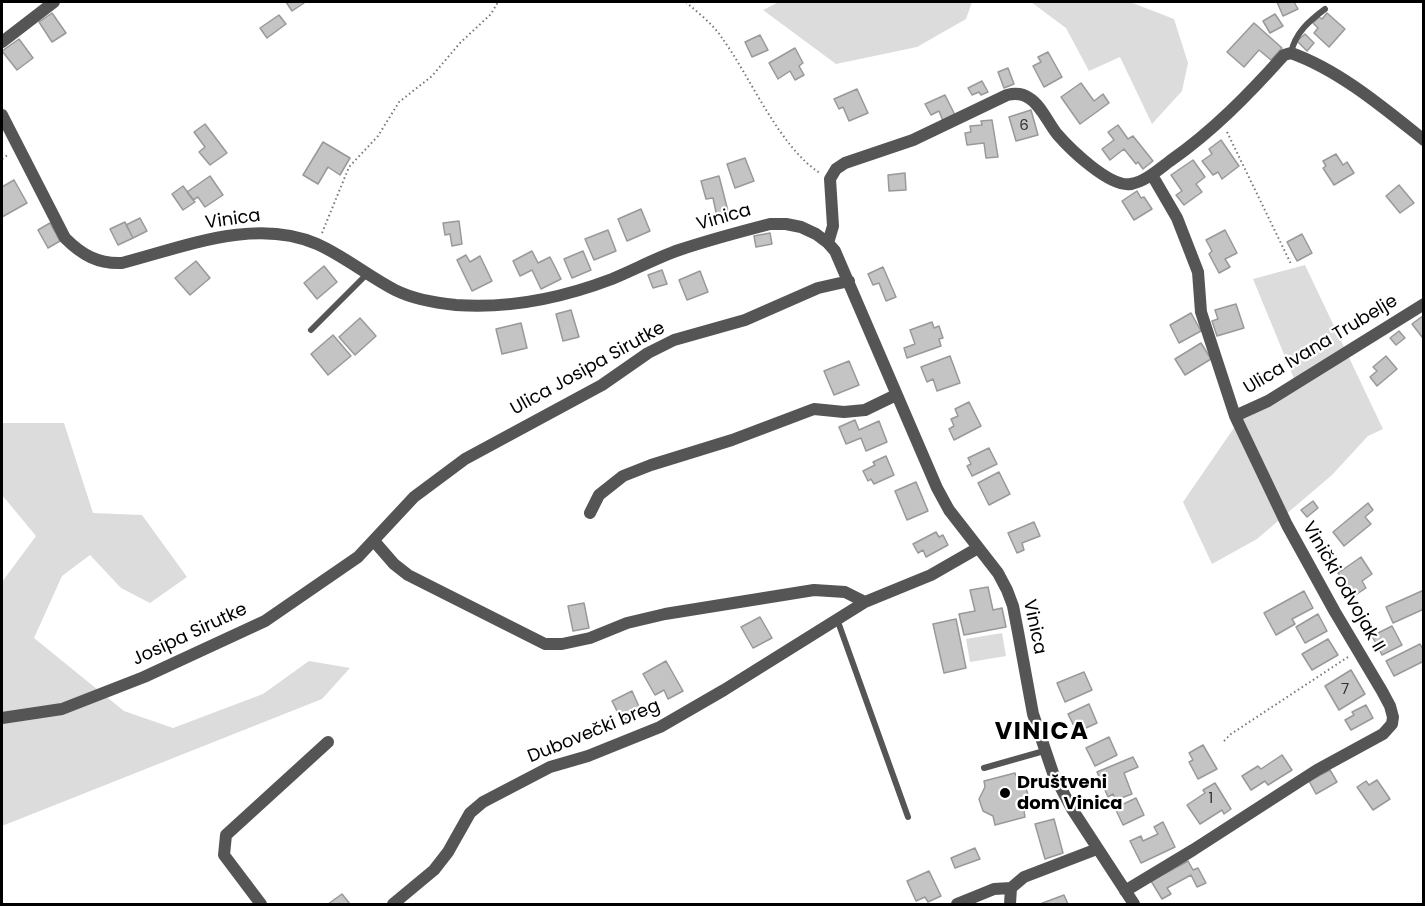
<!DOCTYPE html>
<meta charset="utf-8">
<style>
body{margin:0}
#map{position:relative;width:1425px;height:906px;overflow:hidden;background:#fff;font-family:Poppins,sans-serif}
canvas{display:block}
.frame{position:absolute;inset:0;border:3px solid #000;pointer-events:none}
</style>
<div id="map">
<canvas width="1425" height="906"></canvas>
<div class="frame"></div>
</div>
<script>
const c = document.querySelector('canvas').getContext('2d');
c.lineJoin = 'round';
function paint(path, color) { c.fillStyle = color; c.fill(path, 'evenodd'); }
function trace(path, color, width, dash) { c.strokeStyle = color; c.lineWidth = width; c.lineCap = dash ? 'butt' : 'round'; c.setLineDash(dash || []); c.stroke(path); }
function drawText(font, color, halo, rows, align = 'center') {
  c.font = font + ' Poppins,sans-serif'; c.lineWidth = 4.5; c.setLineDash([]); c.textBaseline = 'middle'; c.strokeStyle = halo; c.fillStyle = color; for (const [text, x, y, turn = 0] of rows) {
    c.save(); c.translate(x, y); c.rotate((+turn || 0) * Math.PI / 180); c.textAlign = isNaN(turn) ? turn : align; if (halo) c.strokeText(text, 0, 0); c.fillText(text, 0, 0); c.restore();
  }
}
paint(new Path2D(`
 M779,2H972L966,19L917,47L836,64L763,10Z
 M1031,2H1130L1174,19L1188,63L1182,91L1152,124L1120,57L1089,71L1066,28Z
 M1305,265L1383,429L1368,436L1332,475L1257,539L1212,564L1183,502L1249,406L1295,381L1253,279Z
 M2,423H64L93,513L142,515L187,577L150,603L121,588L90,555L62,576L34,638L124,711L173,728L263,694L309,661L350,668L322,699L2,826V582L36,536L2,495Z
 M1002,633L1006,656L970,662L966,639Z`), '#dcdcdc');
const building = new Path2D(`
 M286,2H303L304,3L292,11Z
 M1277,2H1294L1298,9L1283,16Z
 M52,13L66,33L52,42L39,22Z
 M1327,13L1345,29L1329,47L1314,33L1318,28L1313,23L1319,17L1322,19Z
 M1275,14L1283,26L1270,33L1263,21Z
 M279,15L286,24L267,38L260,28Z
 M1254,23L1282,48L1271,60L1259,50L1244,67L1227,52Z
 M1305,34L1314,43L1307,51L1297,41Z
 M760,35L768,50L752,57L745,42Z
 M19,39L33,58L17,70L2,51Z
 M795,48L803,63L799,66L804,75L795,80L790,71L778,79L769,63Z
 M1048,52L1062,77L1044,87L1033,66L1041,62L1038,57Z
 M1008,68L1014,84L1004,88L998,72Z
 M982,81L988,92L981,95L979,92L972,95L968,88Z
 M1081,83L1094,101L1103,94L1109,103L1080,124L1061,97Z
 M857,89L868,113L849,121L843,107L839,109L834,99Z
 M945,95L955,115L943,121L939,111L931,115L925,104Z
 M1031,110L1038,135L1016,141L1009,117Z
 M992,120L998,157L986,158L984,143L967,145L965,133L971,132L970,126L982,125L981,121Z
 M205,124L227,153L210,165L199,152L205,147L194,132Z
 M1118,125L1128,139L1133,136L1153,161L1143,169L1138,162L1136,164L1124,149L1110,160L1102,149L1114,140L1108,132Z
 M1221,140L1239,166L1222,179L1218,172L1213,175L1202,161L1212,154L1209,149Z
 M323,142L350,158L340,175L328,167L318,184L303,175Z
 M1336,154L1343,165L1347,162L1354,173L1334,185L1323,168L1326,166L1323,161Z
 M745,158L754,181L735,188L727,164Z
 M1193,160L1205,177L1196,184L1202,192L1184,205L1176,195L1182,191L1171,175Z
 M905,173L906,190L889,191L888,175Z
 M210,176L223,195L205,207L198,197L193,200L187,192Z
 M719,176L729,215L717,217L713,198L706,199L701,181Z
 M14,180L27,203L2,217V187Z
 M1399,185L1414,203L1400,213L1386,196Z
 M183,186L195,202L183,210L172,194Z
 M1137,191L1141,198L1144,197L1152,209L1134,220L1122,201Z
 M641,209L650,231L627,241L618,219Z
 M140,218L147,231L133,238L126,225Z
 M459,221L462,244L452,246L450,234L445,235L443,223Z
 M125,222L133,238L118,245L110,229Z
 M50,223L60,241L48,248L38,230Z
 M608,230L616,251L594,260L585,239Z
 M1225,230L1237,253L1225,259L1230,267L1219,273L1209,254L1212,251L1206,240Z
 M770,233L772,244L756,247L754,236Z
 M1302,234L1312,253L1297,261L1287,242Z
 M532,251L538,263L550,257L561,279L541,289L532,270L520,276L513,261Z
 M583,251L591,270L572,278L564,259Z
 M466,255L470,262L480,256L492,281L472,291L457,260Z
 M196,261L210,278L190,295L175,278Z
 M324,266L337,282L317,299L304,283Z
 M883,267L896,297L886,301L879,283L873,285L868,274Z
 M662,270L667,284L653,288L648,275Z
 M700,271L708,292L687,300L679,280Z
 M1236,304L1244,328L1217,336L1212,321L1218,319L1215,310Z
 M571,310L579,337L563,341L556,314Z
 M1191,313L1201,331L1179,343L1170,325Z
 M1424,315V337H1422L1412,324Z
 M360,318L376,336L355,355L339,337Z
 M932,322L934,328L939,326L943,338L939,339L941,346L907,358L904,348L915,344L910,330Z
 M521,323L527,348L502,354L496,329Z
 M1399,331L1405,338L1396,345L1390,338Z
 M333,335L351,356L328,375L311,354Z
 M1201,343L1211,359L1185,375L1175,359Z
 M950,356L960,383L937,391L933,379L927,382L921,367Z
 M1386,356L1397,369L1377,386L1370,377L1377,371L1373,367Z
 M849,361L859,385L834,395L824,371Z
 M969,402L981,426L954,440L949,429L954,426L951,419L958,416L955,409Z
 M855,420L859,430L879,421L887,442L866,451L861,438L846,444L839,427Z
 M989,448L997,464L972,476L967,466L971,464L968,458Z
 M886,456L894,475L874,484L871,479L868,481L863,471L875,465L873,462Z
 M999,472L1010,494L989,505L978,483Z
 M916,482L928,511L907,520L895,491Z
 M1313,501L1318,508L1307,517L1301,510Z
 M1368,503L1373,510L1365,517L1371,524L1344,546L1333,532Z
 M1034,522L1040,536L1022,543L1024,550L1017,553L1008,533Z
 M936,532L939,537L943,535L948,545L926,557L923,550L918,553L913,544Z
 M1361,557L1372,574L1362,581L1366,588L1354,596L1338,573Z
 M988,587L993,610L1002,608L1006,627L964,635L959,614L975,611L970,590Z
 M1424,590V609L1393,623L1386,607Z
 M1304,591L1313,608L1292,619L1295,624L1276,635L1264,613Z
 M584,603L589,628L573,631L568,606Z
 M1318,614L1327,631L1305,643L1296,627Z
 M760,617L772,638L753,648L741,627Z
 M956,619L966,668L944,673L933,624Z
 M1392,626L1402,645L1382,655L1372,636Z
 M1328,639L1338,655L1312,670L1302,654Z
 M1420,644L1424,651V661L1394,676L1386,661Z
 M666,661L683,691L668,699L664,690L655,695L643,674Z
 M1351,670L1365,694L1339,710L1325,686Z
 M1084,672L1092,690L1065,702L1057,683Z
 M632,691L641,711L622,721L612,701Z
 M1089,704L1097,723L1077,732L1068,714Z
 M1366,705L1373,718L1351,730L1345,720L1354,715L1352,712Z
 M1109,737L1117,755L1095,766L1086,748Z
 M1203,745L1217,769L1198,779L1189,762L1193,760L1189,753Z
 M1282,755L1292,770L1268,785L1265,781L1251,790L1242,776L1258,766L1261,769Z
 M1133,757L1138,767L1124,773L1132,794L1116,800L1113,794L1108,797L1097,772Z
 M1330,770L1337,782L1316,794L1309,781Z
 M1015,773L1016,776L1025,785L1032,808L1024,811L1025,817L995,825L993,816L983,811L979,799L985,787L984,781Z
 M1377,780L1390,799L1373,810L1357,787L1366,781L1369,785Z
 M1215,783L1231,809L1224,814L1222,810L1200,824L1187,805L1205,793L1203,790Z
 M1136,798L1144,815L1123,825L1115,808Z
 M1054,819L1063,853L1045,859L1035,824Z
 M1163,822L1175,847L1141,863L1130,841L1141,836L1143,841L1158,834L1154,827Z
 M975,848L980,859L955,868L951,858Z
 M1188,861L1193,870L1198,868L1206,883L1197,887L1191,875L1167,888L1171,894L1162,899L1151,881Z
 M929,871L941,896L928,902L925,897L916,901L907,881Z
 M342,894L350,904H328Z
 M1064,895L1068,904H1040Z`);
paint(building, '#c4c4c4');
trace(building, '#999', 1.5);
trace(new Path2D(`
 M686,2C698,13 713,24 722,38C750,76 779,147 820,173
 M1227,132L1291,264
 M2,159L9,154
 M322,233L349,167L378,136L399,102L432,76L460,43L491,14L498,2
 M1224,741L1231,734L1348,657`), '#777', 2, [1.5, 3]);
trace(new Path2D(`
 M1291,53C1295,33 1309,21 1325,9
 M311,330L367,274
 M837,619L908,817
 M984,768L1044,751`), '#555', 6);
trace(new Path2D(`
 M2,42L54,2
 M2,115L65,238C82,255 98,264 122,263C184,247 255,217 317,244C344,256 368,276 395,290C413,299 436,303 456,305C510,309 562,298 612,279C634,270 656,258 679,250C709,240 739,232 770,224H786L801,227L816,234L828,243L835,251L937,488L949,510L998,573L1007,590L1013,606L1018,632L1033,714L1053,773L1072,809L1134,904
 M828,243L833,226L830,179L836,169L845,163L913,140L1007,95C1015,93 1022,93 1029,98C1041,105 1048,123 1057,134C1070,149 1110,188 1131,184C1146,181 1158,170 1170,161C1213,131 1249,94 1284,55L1291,53C1339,70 1384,108 1424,140
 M1235,416L1268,401L1424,304
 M590,513L599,495L623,476L651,465L732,440L814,409L844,412L865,410L896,395
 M374,541L394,564L408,575L545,644H562L590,638L627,623L665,614L814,590L845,592L865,602
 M2,718L62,709L144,677L265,621L358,557L414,497L465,459L602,385L648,353L674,340L745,320L818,288L849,281
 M1125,891L1193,850L1317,770L1383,734L1392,724L1393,717L1390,706L1382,691L1335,612L1287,525L1235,416L1201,312L1198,272L1177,218L1152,175
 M261,904L224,855L226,835L328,742
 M393,904L434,870L448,852L470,813L483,802L550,767L588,756L660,727L724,690L865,602L931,575L978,548
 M957,904L994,889L1011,888
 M1010,904L1011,888L1024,877L1097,849`), '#555', 12);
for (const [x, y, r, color] of [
 [1005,793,6,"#000"]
]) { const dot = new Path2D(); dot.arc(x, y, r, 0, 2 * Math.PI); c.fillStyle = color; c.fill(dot); trace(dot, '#fff', 2); }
drawText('15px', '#313131', null, [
 ["6",1024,126],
 ["7",1345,690],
 ["1",1211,799]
]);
drawText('18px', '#000', '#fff', [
 ["Vinica",724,218,-16],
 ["Vinica",233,220,-8],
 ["Ulica Ivana Trubelje",1321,345,-31],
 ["Ulica Josipa Sirutke",588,369,-29],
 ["Vinički odvojak II",1343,587,60],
 ["Vinica",1034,627,78],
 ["Josipa Sirutke",190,635,-25],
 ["Dubovečki breg",594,732,-22]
]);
drawText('bold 18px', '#000', '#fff', [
 ["Društveni",1017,783],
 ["dom Vinica",1017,804]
], 'left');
c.letterSpacing = '1.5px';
drawText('bold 24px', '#000', '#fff', [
 ["VINICA",1042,733]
]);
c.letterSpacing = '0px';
</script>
